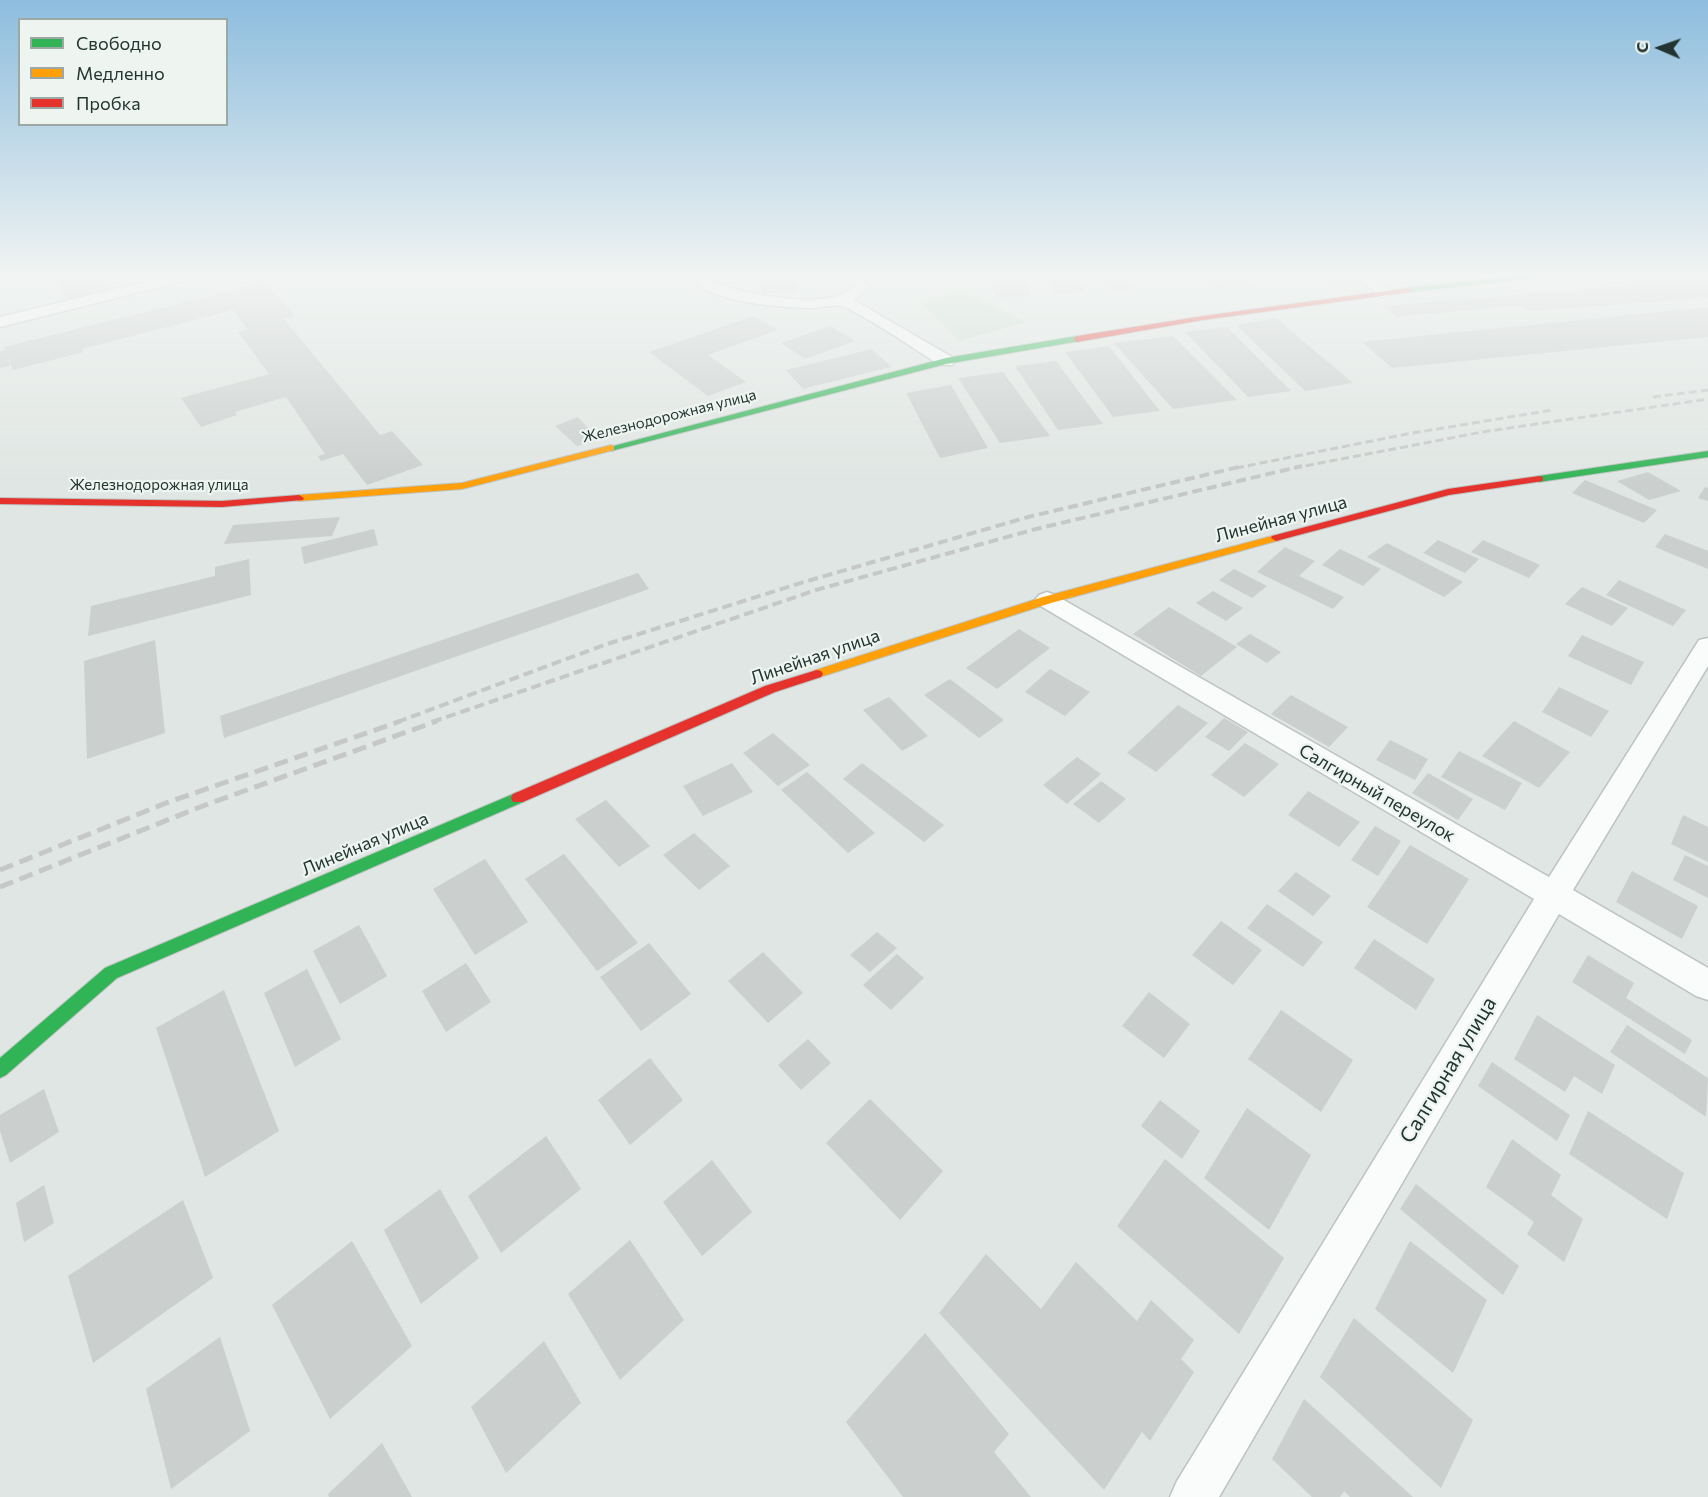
<!DOCTYPE html>
<meta charset="utf-8">
<style>
body{margin:0}
#map{position:relative;width:1708px;height:1497px;overflow:hidden;background:#e0e6e3;font-family:Commissioner,sans-serif}
canvas{display:block}
.legend{position:absolute;left:18px;top:18px;width:210px;height:108px;box-sizing:border-box;background:#eef5f1;border:2px solid #9ca8a4;margin:0;padding:8px 10px;list-style:none;font-size:18px;color:#223530}
.legend li{display:flex;align-items:center;gap:12px;height:30px}
.legend b{width:30px;border:2px solid #9ca8a4}
.north{position:absolute;left:1630px;top:18px;width:60px;height:60px;-webkit-text-stroke:4px #eef5f1;paint-order:stroke;rotate:272deg;font-size:16px;font-weight:700;line-height:24px;text-align:center;color:#223530}
.north::after{content:'';display:block;margin:auto;width:21px;height:27px;background:#223530;clip-path:polygon(50% 0,100% 100%,50% 72%,0 100%)}
</style>
<div id="map">
<canvas width="1708" height="1497"></canvas>
<ul class="legend">
<li><b style="height:8px;background:#30b455"></b>Свободно</li>
<li><b style="height:8px;background:#ff9f0a"></b>Медленно</li>
<li><b style="height:8px;background:#e5322d"></b>Пробка</li>
</ul>
<div class="north">С</div>
</div>
<script>
const c = document.querySelector('canvas').getContext('2d');
c.lineJoin = 'round';
function paint(path, color) { c.fillStyle = color; c.fill(path, 'evenodd'); }
function trace(path, color, width, dash) { c.strokeStyle = color; c.lineWidth = width; c.lineCap = dash ? 'butt' : 'round'; c.setLineDash(dash || []); c.stroke(path); }
function drawText(font, color, halo, rows, align = 'center') {
  c.font = font + ' Commissioner,sans-serif'; c.lineWidth = 4.5; c.setLineDash([]); c.textBaseline = 'middle'; c.strokeStyle = halo; c.fillStyle = color; for (const [text, x, y, turn = 0] of rows) {
    c.save(); c.translate(x, y); c.rotate((+turn || 0) * Math.PI / 180); c.textAlign = isNaN(turn) ? turn : align; if (halo) c.strokeText(text, 0, 0); c.fillText(text, 0, 0); c.restore();
  }
}
paint(new Path2D(`
 M963,291L1026,322L959,341L920,302Z`), '#cbded0');
paint(new Path2D(`
 M53,274H100L110,292L67,302Z
 M760,274H795L798,292L762,294Z
 M986,274H1040V276L1023,277L1032,296L996,297Z
 M1045,274H1075L1086,292L1055,294Z
 M1100,274H1122L1132,290L1110,291Z
 M1200,274H1241L1252,287L1216,288L1213,285H1208Z
 M1316,274H1355L1366,285L1329,287Z
 M1708,279V298L1530,311L1519,305L1397,317L1383,306Z
 M266,282L295,316L284,319L380,435L392,431L423,465L367,485L343,454L321,461L318,456L325,454L286,397L235,412L237,415L201,427L181,398L269,374L238,332L247,329L233,310L82,349L84,352L13,370L7,355L10,366L0,368V352L5,350L4,347Z
 M1708,307V337L1392,368L1362,342Z
 M754,316L778,330L708,355L746,382L708,396L649,352Z
 M1276,318L1353,383L1305,391L1236,325Z
 M830,326L855,341L805,359L781,343Z
 M1227,327L1291,391L1248,397L1185,332Z
 M1173,336L1237,400L1173,409L1114,343Z
 M1109,346L1160,411L1113,417L1065,352Z
 M872,349L891,367L803,389L786,370Z
 M1056,361L1103,424L1058,430L1015,366Z
 M1003,372L1050,436L1000,443L958,378Z
 M951,385L988,448L940,458L906,393Z
 M578,417L599,440L577,446L555,426Z
 M1648,472L1681,491L1649,500L1617,481Z
 M1585,480L1657,510L1644,523L1572,493Z
 M1705,487L1708,488V501L1698,498Z
 M340,517L332,536L224,544L233,525Z
 M374,529L378,545L304,564L301,547Z
 M1665,534L1708,551V569L1655,547Z
 M1438,540L1479,559L1465,573L1423,553Z
 M1483,540L1540,565L1529,578L1471,552Z
 M1387,543L1463,582L1444,597L1367,557Z
 M1285,547L1315,561L1299,576L1344,597L1333,609L1257,572Z
 M1340,549L1381,569L1363,586L1322,565Z
 M249,559L251,595L88,636L91,606L215,576V567Z
 M1234,569L1267,586L1252,598L1219,580Z
 M638,573L649,589L224,738L220,716Z
 M1619,580L1686,610L1673,626L1606,595Z
 M1582,587L1628,608L1612,626L1565,604Z
 M1213,591L1243,608L1226,621L1196,603Z
 M1169,607L1237,647L1201,676L1133,634Z
 M1019,629L1050,648L997,689L966,668Z
 M1250,634L1281,652L1267,663L1236,644Z
 M1582,635L1644,662L1631,685L1568,656Z
 M155,640L165,733L87,759L84,661Z
 M1050,669L1090,692L1065,716L1025,692Z
 M950,679L1004,720L979,738L924,695Z
 M1559,687L1609,711L1591,737L1542,712Z
 M1291,695L1348,727L1329,747L1271,714Z
 M889,697L928,736L902,751L863,710Z
 M1178,705L1208,723L1156,772L1127,753Z
 M1224,718L1248,732L1229,751L1205,737Z
 M1514,721L1570,752L1539,788L1482,756Z
 M773,733L810,765L778,786L743,753Z
 M1390,740L1428,759L1415,780L1376,760Z
 M1245,743L1279,764L1244,797L1211,775Z
 M1459,751L1522,783L1505,810L1441,777Z
 M1077,757L1101,774L1067,804L1043,785Z
 M732,763L753,792L703,816L683,786Z
 M862,763L944,825L924,842L843,779Z
 M807,772L875,833L848,853L781,790Z
 M1428,773L1473,799L1458,820L1412,793Z
 M1101,781L1126,799L1099,823L1073,804Z
 M1308,791L1360,822L1339,847L1288,815Z
 M606,800L650,846L619,867L575,819Z
 M1683,815L1708,827V862L1671,844Z
 M1375,826L1401,841L1378,876L1351,860Z
 M694,833L730,866L699,890L663,855Z
 M1410,845L1469,879L1427,944L1367,907Z
 M564,854L638,943L597,971L525,879Z
 M1685,855L1708,866V898L1673,880Z
 M485,859L528,922L475,955L433,889Z
 M1632,871L1698,906L1682,939L1616,902Z
 M1296,872L1331,896L1313,916L1278,891Z
 M1267,904L1323,942L1303,967L1247,928Z
 M1221,921L1262,950L1233,985L1192,955Z
 M359,925L387,976L340,1004L313,951Z
 M877,932L897,948L870,972L850,955Z
 M1374,939L1435,979L1416,1010L1354,968Z
 M649,943L691,994L641,1031L600,977Z
 M763,952L803,993L768,1023L728,981Z
 M897,954L924,978L891,1010L863,985Z
 M1588,955L1634,983L1626,998L1692,1040L1685,1054L1572,982Z
 M466,963L491,1002L446,1032L422,991Z
 M307,969L341,1039L295,1067L264,993Z
 M224,990L279,1131L205,1177L156,1028Z
 M1149,992L1190,1024L1164,1058L1122,1026Z
 M1281,1010L1353,1060L1321,1112L1248,1059Z
 M1537,1015L1615,1065L1602,1094L1574,1076L1565,1092L1514,1059Z
 M1627,1025L1708,1078L1706,1117L1610,1052Z
 M808,1039L831,1063L801,1090L778,1065Z
 M650,1058L683,1100L630,1145L598,1100Z
 M1492,1062L1570,1115L1557,1141L1478,1086Z
 M44,1089L59,1132L10,1163L0,1131V1115Z
 M870,1099L943,1171L900,1220L826,1143Z
 M1160,1100L1200,1131L1182,1159L1141,1126Z
 M1247,1108L1311,1155L1269,1230L1204,1178Z
 M1588,1111L1684,1173L1667,1219L1569,1154Z
 M546,1136L581,1189L501,1253L468,1196Z
 M1512,1139L1561,1175L1551,1195L1583,1219L1564,1262L1527,1234L1534,1222L1486,1187Z
 M1165,1159L1284,1258L1239,1334L1117,1226Z
 M712,1160L752,1212L702,1256L663,1202Z
 M1416,1184L1519,1266L1503,1295L1400,1209Z
 M44,1185L54,1223L24,1242L16,1203Z
 M440,1189L479,1258L421,1304L384,1230Z
 M183,1200L213,1278L93,1363L68,1276Z
 M630,1240L684,1320L620,1380L568,1294Z
 M352,1241L412,1346L330,1419L272,1305Z
 M1410,1241L1487,1300L1453,1373L1375,1309Z
 M986,1254L1041,1309L1076,1262L1137,1321L1151,1300L1194,1340L1181,1359L1194,1372L1150,1441L1142,1432L1104,1490L939,1313Z
 M1354,1318L1473,1420L1441,1488L1320,1377Z
 M925,1333L1009,1434L994,1452L1031,1497H903L846,1422Z
 M220,1337L250,1431L171,1489L146,1389Z
 M544,1341L581,1403L506,1473L471,1407Z
 M1304,1399L1413,1497H1350L1344,1491L1340,1497H1312L1272,1459Z
 M382,1443L412,1497H329L328,1494Z`), '#cbcfcd');
const street = new Path2D(`
 M177,274H203L200,277L0,327V317Z
 M685,274C705,274 707,281 724,286C752,295 813,306 840,295C848,292 856,285 862,278L861,274H877L875,282L854,300L952,357L955,361L952,365H940C922,354 855,308 840,306C832,305 821,308 812,308C778,307 707,303 685,274Z
 M1354,274H1371L1393,293L1385,298L1379,296Z
 M1047,592L1055,595L1549,877L1699,640L1708,638V666L1573,890L1708,968V1000L1696,996L1559,914L1219,1497H1170L1177,1481L1534,899L1039,605L1035,600L1039,595Z`);
const fast = new Path2D(`
 M1534,274H1558L1554,276L1408,292L1404,290L1408,288Z
 M1077,336L1081,339L1080,341L946,364L611,451L606,448L946,358Z
 M1708,451V457L1539,482L1534,479L1539,476Z
 M518,792L523,794L525,798L523,802L117,978L6,1075L0,1078V1058L105,968Z`);
const slow = new Path2D(`
 M611,445L614,446V450L462,489L299,501L294,498L299,495L462,483Z
 M1276,535L1281,538L1280,540L1051,603L817,678L811,674L813,671L1043,597Z`);
const jam = new Path2D(`
 M1408,288H1411V292L1203,320L1077,342L1073,339L1077,336L1203,316Z
 M1539,476L1543,477V481L1449,495L1276,541L1271,538L1272,536L1448,489Z
 M299,495L304,498L303,500L222,507L0,504V498L222,501Z
 M817,670L821,671L823,674L821,677L775,692L523,802H513L511,798L513,794L765,686Z`);
trace(street, '#bdc3c0', 3);
trace(fast, '#bdc3c0', 2);
trace(slow, '#bdc3c0', 2);
trace(jam, '#bdc3c0', 2);
paint(street, '#fafbfb');
paint(fast, '#30b455');
paint(slow, '#ff9f0a');
paint(jam, '#e5322d');
trace(new Path2D(`
 M1653,397L1708,390
 M1236,468L1407,434L1552,410
 M1294,468L1482,432L1708,399`), '#c6c8c8', 3, [8, 4]);
trace(new Path2D(`
 M397,722L604,645L804,582L1028,517L1243,466
 M432,722L816,590L1036,529L1302,466`), '#c6c8c8', 4, [10, 5]);
trace(new Path2D(`
 M0,870L166,803L401,721
 M0,887L200,807L437,721`), '#c6c8c8', 5, [14, 7]);
const sky = c.createLinearGradient(0, 0, 0, 484);
sky.addColorStop(0, '#8dbdde');
sky.addColorStop(0.57, '#f1f4f2');
sky.addColorStop(1, '#f1f4f200');
c.fillStyle = sky;
c.fillRect(0, 0, 1708, 484);
drawText('15px', '#223530', '#eef5f1', [
 ["Железнодорожная улица",669,416,-14],
 ["Железнодорожная улица",159,485]
]);
drawText('18px', '#223530', '#eef5f1', [
 ["Линейная улица",1281,519,-15],
 ["Линейная улица",815,657,-19],
 ["Салгирный переулок",1377,793,30],
 ["Линейная улица",365,844,-23]
]);
drawText('21px', '#223530', '#eef5f1', [
 ["Салгирная улица",1448,1070,-59]
]);
</script>
